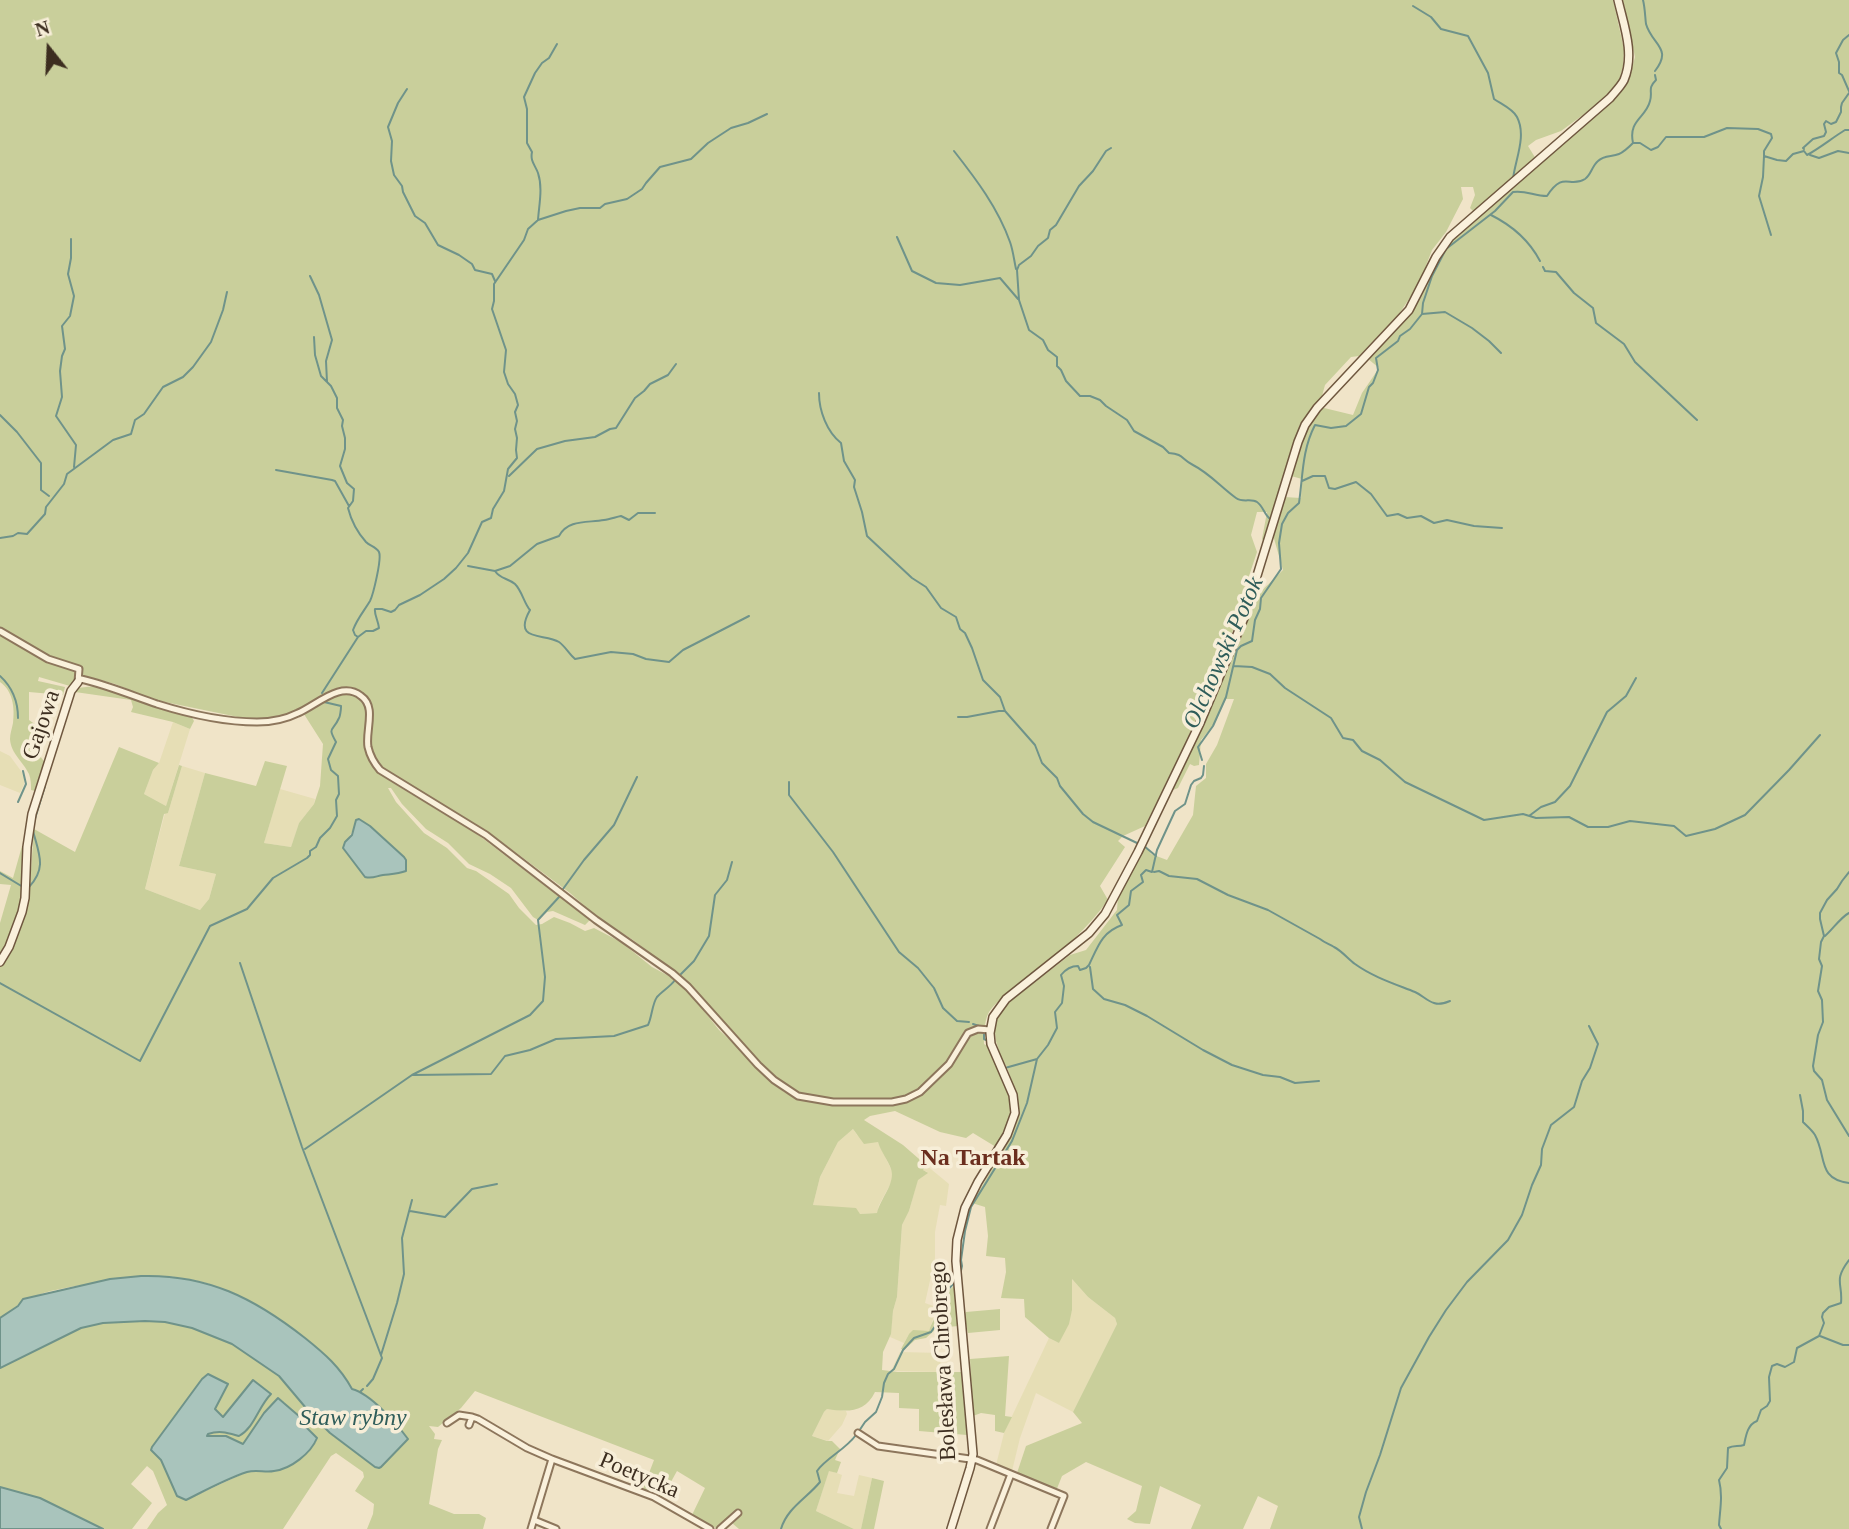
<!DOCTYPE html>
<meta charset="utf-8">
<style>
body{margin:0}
#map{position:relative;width:1849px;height:1529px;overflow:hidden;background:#f0e4c8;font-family:"Times New Roman",serif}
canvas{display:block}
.north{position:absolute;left:14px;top:14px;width:70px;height:70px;-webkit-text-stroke:5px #f7eed8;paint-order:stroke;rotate:342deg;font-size:19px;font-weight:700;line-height:28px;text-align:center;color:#3d2e20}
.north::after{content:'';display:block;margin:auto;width:24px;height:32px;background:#3d2e20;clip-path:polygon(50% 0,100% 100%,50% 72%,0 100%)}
</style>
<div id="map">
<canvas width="1849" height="1529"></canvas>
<div class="north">N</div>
</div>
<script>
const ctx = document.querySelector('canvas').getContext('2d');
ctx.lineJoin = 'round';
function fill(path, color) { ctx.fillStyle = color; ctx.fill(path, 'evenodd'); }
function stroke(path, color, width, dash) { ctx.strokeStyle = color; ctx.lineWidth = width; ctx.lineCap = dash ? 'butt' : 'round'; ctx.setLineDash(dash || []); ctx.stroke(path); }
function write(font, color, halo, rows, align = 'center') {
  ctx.font = font + ' "Times New Roman",serif'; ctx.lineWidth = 7; ctx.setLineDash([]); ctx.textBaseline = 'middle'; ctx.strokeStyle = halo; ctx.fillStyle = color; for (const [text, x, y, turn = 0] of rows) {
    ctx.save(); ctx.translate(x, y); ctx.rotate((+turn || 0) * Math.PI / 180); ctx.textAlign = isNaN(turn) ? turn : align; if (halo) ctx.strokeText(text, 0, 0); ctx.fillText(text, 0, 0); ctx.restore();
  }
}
const farmland = new Path2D(`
 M173 722 190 729 166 806 144 794 153 770 159 763Z
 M0 751 10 756 21 771 24 777V784L20 793 0 785Z
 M182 766 205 773 179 866 216 874 209 899 200 910 145 889 165 813H168Z
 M280 789 315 799 314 804 299 823 291 847 264 843Z
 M853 1129 857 1135 878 1142 892 1171 893 1179 879 1205 877 1213 860 1214 813 1205 820 1177 838 1142Z
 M926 1165 949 1184 946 1206 940 1205 935 1232V1258L925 1303 939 1308 935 1313 929 1331 909 1334 904 1343 890 1337 893 1311 897 1297 902 1225 909 1211 918 1179 927 1172 922 1170Z
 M1072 1279 1088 1297 1115 1318 1117 1324 1073 1412 1036 1393 1020 1438 1012 1471 996 1465 1004 1433 1049 1338 1059 1343 1072 1310Z
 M900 1352 941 1353 940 1372 891 1371Z
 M827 1409 846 1411 847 1414 842 1425 828 1441 812 1436 824 1412Z
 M829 1470 842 1475 837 1493 854 1496 859 1475 872 1478 861 1529H854L816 1511Z`);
const green = new Path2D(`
 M0 0H1613L1624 49 1623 66 1619 81 1598 104 1561 131 1536 140 1528 146 1536 159 1474 212 1470 208 1475 195 1473 187H1461L1463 199 1446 232 1432 250 1419 284 1399 314 1359 356 1351 357 1325 385 1322 396 1300 424 1265 543 1262 539 1267 512H1257L1251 535 1257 552 1244 591 1241 609 1225 651 1186 742 1145 826 1123 836 1118 841 1125 847 1100 886 1108 900C1088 928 1061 952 1035 973 1022 984 998 998 989 1012 984 1021 984 1034 984 1044L989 1047 1012 1100V1119L996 1147 973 1133 966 1138 940 1132 895 1111 870 1116 864 1120 903 1145 926 1165 923 1170 928 1173 918 1180 909 1211 902 1225 897 1297 893 1311 891 1334 883 1352 882 1370 898 1372H961L967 1435 919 1431V1409L899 1408V1393L875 1392C865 1413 848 1412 827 1409L824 1412 812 1436 827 1441H832L840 1449 835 1460 841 1462 837 1473 829 1471 816 1511 854 1529H739L732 1523 740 1515 736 1510 716 1528 692 1515 705 1488 677 1471 662 1498 643 1489 654 1460 475 1391 461 1408 438 1427 429 1426 435 1434 434 1439 442 1440 438 1449 429 1504 454 1514H479L486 1518 483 1529H367L373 1514 374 1504 355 1491 364 1477 363 1472 336 1453 331 1456 283 1529H147L158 1513 167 1505 153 1471 147 1466 131 1484 152 1503 132 1529H103L40 1498 0 1487V1368L81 1328 103 1323 145 1321 165 1322 192 1328 232 1344 279 1376 311 1414 330 1433 377 1468C392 1460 396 1446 402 1431 388 1417 372 1395 352 1390 338 1364 320 1350 297 1333 228 1279 174 1265 88 1284 70 1287 48 1290 31 1298 20 1303 10 1311 0 1318V967L14 946 29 897 34 829 75 852 119 747 159 763 153 770 144 794 166 806 179 765 182 766 168 813 164 814 145 889 200 910 209 899 216 874 179 866 205 773 256 786 265 761 287 766 264 843 291 847 299 823 314 804 320 786 323 744 302 711 261 719 243 718 155 700 115 684 89 677H76L70 686 39 677 38 681 65 687 63 695 29 692V720L36 725 34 748 46 764 39 792 31 790C31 785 31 779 29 774 23 761 11 754 10 739 10 734 12 728 13 723 15 708 13 691 0 682ZM390 772 487 831 570 893 597 917 633 940 684 979 717 1020 765 1072 798 1098 784 1092 760 1072 747 1056 719 1030 682 983 652 967 621 942 594 928 585 931 570 923 554 917 542 924 536 925 519 908 509 894 476 871 467 868 447 848 424 833 396 802 388 788H391L402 804 426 829 448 843 469 864 490 874 511 888 533 917 538 920 547 912 553 911 585 925 590 920 477 834 390 781ZM355 824 382 836 406 860V871C376 882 366 865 343 848 346 839 353 834 355 824ZM853 1129 864 1144 878 1142C881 1152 888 1160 891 1169 896 1183 880 1199 877 1213L860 1214 856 1208 813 1205 820 1177 838 1142ZM202 1379 215 1409 223 1417 266 1398 251 1422 234 1434C225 1430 217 1431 208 1434L207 1436H226L243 1444 264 1413 284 1402 312 1432 316 1442 296 1462 271 1472 264 1470 249 1471 186 1500 177 1496 161 1460 152 1451V1447Z
 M1623 0H1849V1529H1270L1278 1506 1258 1496 1243 1529H1191L1201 1505 1160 1486 1150 1524 1135 1523 1127 1519 1136 1511 1142 1486 1086 1462 1062 1476 1056 1491 1017 1473 1026 1446 1082 1423 1073 1412 1117 1324 1115 1318 1088 1297 1072 1279V1310L1069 1324 1059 1343 1049 1338 1025 1317 1024 1299 1001 1298 1006 1272 1005 1258 986 1256 988 1236 985 1207 972 1203 1011 1137 1019 1115 1017 1097 1007 1067 1002 1060 996 1041 994 1024 1001 1010 1013 999 1070 955 1086 950 1117 910 1118 896 1145 844 1151 854 1167 860 1193 815 1196 786 1206 778V764L1217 745 1234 699H1226L1215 723 1201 740 1199 765 1194 766 1190 764 1178 788 1173 790 1252 600 1283 570 1273 535 1284 497 1301 498 1302 479 1291 476C1298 450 1305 428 1320 407L1353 415 1362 393 1379 368 1367 358 1419 299 1435 261 1451 240 1620 93 1630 76 1635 57Z
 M96 686 190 714 194 721 190 729 173 722 131 712 133 707 131 700 75 692 77 688Z
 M22 846H26L21 901 14 928 0 959V923L11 885 0 884V871L13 878Z
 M956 1284 958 1326 937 1328 926 1338 915 1340 904 1350 901 1349 909 1334 913 1330 929 1331C932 1321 941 1307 941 1298Z
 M1000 1309V1330L968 1333 964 1317 966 1312Z
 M1009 1356 1005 1416 1012 1417 1004 1433 995 1431V1415L981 1413 973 1416 970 1359Z
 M872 1478 884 1481 874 1529H861Z`);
const water = new Path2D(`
 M359 819 370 826 404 857 406 860V871C398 874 391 874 383 875 376 876 373 879 365 877L343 848 345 842 352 835 356 820Z
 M141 1276C207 1274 254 1298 305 1338 325 1354 340 1367 352 1389 371 1394 396 1423 408 1439L381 1467 379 1468 375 1467 330 1433 311 1414 279 1376 232 1344 192 1328 165 1322 145 1321 103 1323 81 1328 0 1368V1318L18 1306 23 1299 110 1279Z
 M208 1374 228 1384 215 1409 223 1417 253 1380 271 1394C258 1407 255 1427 239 1436 228 1433 220 1430 208 1434L207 1436H226L243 1444 264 1413 278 1398 300 1417 302 1423 317 1438C311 1453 291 1469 274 1471 265 1473 257 1469 247 1472 226 1479 206 1490 186 1500L177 1496 161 1460 151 1450 152 1447 202 1379Z
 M0 1487 40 1498 103 1529H0Z`);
const stream = new Path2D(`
 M1643 0C1645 8 1645 16 1646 24 1652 45 1673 48 1655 71
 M1413 6 1431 17 1441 29 1468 36 1488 73 1494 99C1501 104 1513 109 1517 117 1527 136 1515 160 1513 179
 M1849 35 1843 40 1836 53 1839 62V73L1842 75 1849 91
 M407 89 398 103 388 127 392 141 391 161 394 175 402 186 403 192 415 216 425 223 438 245 459 255 472 264 475 270 492 274 495 281
 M1633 143C1628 120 1646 118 1650 101 1653 91 1647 89 1656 80L1655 75
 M1111 148 1106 151 1093 171 1079 186 1056 225 1050 230 1048 238 1038 246 1031 256 1019 265 1017 270 1019 300 1029 330 1043 340 1048 350 1057 357V366L1061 370 1066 381 1080 396H1090L1100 400 1106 406 1127 420 1134 431 1163 447 1169 453C1184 454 1181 459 1193 465 1209 473 1221 487 1236 498 1243 503 1251 498 1257 502 1263 506 1264 514 1270 519
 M1804 149 1803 148 1813 139 1824 136 1826 132 1824 124 1826 121 1831 124 1836 122 1841 112V107L1842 103 1849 93
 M954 151C976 179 998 208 1010 242 1013 250 1014 260 1016 269
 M1810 155 1819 158 1838 151 1849 153
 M1764 156 1763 177 1759 196 1771 235
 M1491 215C1511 225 1529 240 1540 261
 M538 220C539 205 543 188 538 173 535 165 530 161 532 152L527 143V109L524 97 535 73 542 63 549 58 557 44
 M897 237 912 271 936 283 960 285 1000 278 1018 299
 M71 239V258L68 274 74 296 70 316 62 326 65 349 62 356 60 371 62 397 56 416 76 445 74 467
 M1543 267 1545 271 1556 272 1574 293 1593 308 1596 323 1624 344 1635 362 1697 420
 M310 276 319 295 332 340 326 361 327 382
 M1422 314 1445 312 1472 328 1489 341 1501 353
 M314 337 315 355 321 376 331 386 337 398V408L343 420 342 426 345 438V449L340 466 347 483 354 489 353 501 348 508C351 520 358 533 366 542 370 546 376 547 379 552 382 559 373 595 370 601 364 611 357 619 353 630L355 635 358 637
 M819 393C819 411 827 432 841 443L844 461 855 480 854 487 862 512 867 536 912 578 926 587 941 608 956 617 960 629 965 633 972 648 983 680 1000 697 1005 711 1035 745 1042 763 1057 778 1060 786 1083 814 1093 822 1137 843
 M0 415 17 432 41 463V490L49 496
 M276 470 332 480 335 481 349 506
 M509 476 537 449 565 441 595 437 610 429 616 428 635 398 644 391 650 384 668 375 676 364
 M1302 481 1313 476H1325L1329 488 1335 489 1356 482 1371 494 1387 516 1398 514 1407 518 1421 516 1434 523 1447 520 1474 526 1502 528
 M0 538 13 536 18 533 27 534 45 514 46 507 64 484 67 474 113 440 131 434 135 420 144 414 163 387 183 377 193 367 211 342 223 310 227 292
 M468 566 495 571C500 579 508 578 515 584 522 591 524 603 530 610 512 642 544 633 559 642 565 646 569 654 575 659L611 652 633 654 646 659 669 662 683 650 749 616
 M495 571 510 566 537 544 559 536C568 519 588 523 604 520 610 519 616 517 621 516L629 520 638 513H655
 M1234 666 1252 667 1270 674 1285 688 1331 718 1343 738 1353 740 1362 751 1380 760 1405 782 1484 820 1523 814 1536 818 1569 817 1588 827H1608L1630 821 1674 826 1686 836 1715 829 1745 815 1789 770 1820 735
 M0 676C12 687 18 701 18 718
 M322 693 358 637 366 631H373L379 628C378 620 374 614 375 609H382L391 612 395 610 399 605 420 595 444 579 456 568 468 553 482 522 491 518 493 509 504 491 508 469 517 458 516 450 517 438 515 429 517 421 515 412 518 405 515 394 508 384 504 372 506 350 492 309 494 301V284L524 240 528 229 538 220 566 211 580 208H600L605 204 627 199 642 189 646 183 660 167 691 159 708 143 731 128 748 123 767 114
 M958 717H967L999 711H1005
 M1202 760 1198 747 1213 726 1226 697 1237 650 1241 646 1252 641 1255 620 1260 609 1261 598 1281 569 1279 543 1282 524 1288 513 1299 503C1303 475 1302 450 1315 425L1331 428 1346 426 1361 414 1369 387 1373 383 1378 370 1376 358 1398 341 1400 336 1410 329 1422 314 1423 303 1432 276 1446 249 1495 211 1513 192C1526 190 1534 196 1547 196 1564 170 1569 189 1585 179 1591 175 1592 166 1598 161 1604 155 1612 157 1619 154 1624 152 1629 147 1633 143H1640L1651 150 1658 147 1666 137H1704L1727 128 1758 129 1771 134 1772 138 1764 151V156L1777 160 1786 161 1793 154 1804 151 1807 155C1820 148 1832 138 1845 130H1849
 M789 782V795L833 852 899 952 918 968 934 988 943 1008 957 1021 969 1022
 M18 802 26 784 23 771
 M1529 816 1541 807 1555 802 1570 786 1607 712 1626 696 1636 678
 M34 822 45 786
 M1144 846 1156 856
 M1154 872 1159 871 1169 876 1197 879 1228 895 1268 910 1320 939C1325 943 1329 944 1334 947 1342 951 1348 959 1355 964 1373 977 1395 984 1415 992 1422 995 1427 1001 1434 1003 1440 1005 1445 1003 1450 1001
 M1849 872 1842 881 1837 889 1827 900 1820 913V919L1824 936 1821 942 1819 959 1822 966 1818 991 1822 1000 1823 1022 1818 1035 1813 1066 1814 1071 1822 1080 1827 1100 1849 1136
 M0 873 23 887
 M29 887C47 868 39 854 33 831
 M563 889 584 860 614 825 637 777
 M1825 936C1833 929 1841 917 1849 913
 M240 963 302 1147 382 1358 373 1379 367 1386
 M1090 967 1093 989 1104 999 1125 1005 1147 1016 1203 1050 1232 1065 1263 1075 1280 1077 1295 1083 1319 1081
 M681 974 694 961 709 936 715 895 727 880 732 862
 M0 983 140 1061 210 926 247 909 273 878 307 858 310 855V851L316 847 320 838 330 828 337 816 336 800 339 794 338 776 331 770 328 759 336 742C327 726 333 732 339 718 340 717 341 709 341 707V706L324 702
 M973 1024 982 1027
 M984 1033V1039L986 1040
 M994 1043 1005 1068 1037 1059
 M413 1075 491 1074 505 1056 530 1050 556 1039 614 1036 648 1025C652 1017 652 1004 657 997 662 991 670 987 675 980
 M1800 1095 1803 1111V1122C1807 1126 1812 1130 1815 1135 1827 1157 1817 1179 1849 1183
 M305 1149 412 1075 530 1015 543 1001 545 977 538 920 559 897
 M410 1211 445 1217 472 1189 497 1184
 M960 1275 962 1266 961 1260 965 1231 971 1207 1012 1141 1027 1103 1037 1059 1048 1045 1057 1028 1055 1012 1062 1003 1064 986 1061 975C1065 970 1071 966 1078 966L1080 970 1086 968 1089 965C1098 946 1102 932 1122 925L1117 915 1129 905 1131 891 1143 882 1141 875 1146 870 1152 872 1157 850 1175 811 1185 804 1191 785 1194 781 1201 778 1203 775 1204 766
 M1820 1336 1843 1345H1849
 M381 1355 397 1303 404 1274 402 1238 412 1200
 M360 1392 363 1389
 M859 1431 865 1422 876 1412 882 1397 884 1383 888 1374 894 1369 903 1350 914 1338 931 1332 936 1325 941 1310 943 1295 955 1282
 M781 1529C787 1508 807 1498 820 1482L817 1471C826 1458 845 1450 856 1435
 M1362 1529 1359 1517 1366 1492 1380 1455 1401 1388 1429 1337 1446 1310 1467 1282 1508 1240 1522 1215 1532 1185 1541 1165 1542 1149 1551 1125 1574 1107 1582 1081 1590 1068 1598 1044 1589 1026
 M1721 1529 1719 1525C1720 1509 1723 1496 1719 1480L1727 1468 1728 1448C1734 1445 1738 1447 1744 1445 1746 1436 1747 1425 1757 1421L1761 1410 1767 1406 1770 1401 1769 1377 1772 1366 1777 1364 1785 1367 1794 1362 1797 1348 1819 1336 1824 1323 1822 1317 1823 1313 1829 1307 1841 1303C1843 1283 1833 1281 1849 1260`);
const street = new Path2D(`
 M0 631 48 659 79 669 78 682 81 679C107 685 131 695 157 704 189 714 223 722 257 722 270 722 286 719 298 713 317 705 341 680 361 696 377 707 365 731 368 747 370 756 374 763 380 770L486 835 596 920 672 973 688 987 758 1065 774 1080 798 1096 833 1102H892L906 1099 920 1092 949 1064 968 1033 978 1029 990 1030
 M447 1423 459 1415 472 1417
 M469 1425 472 1417 478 1419 527 1448 552 1459 531 1529
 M858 1433 878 1446 977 1460 1064 1496 1051 1529
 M552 1459 654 1497 710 1529
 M534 1520 556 1529
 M720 1529 738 1513
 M990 1529 1011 1474`);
const secondary = new Path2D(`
 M0 962 9 947 22 912 25 898 27 847 32 814 71 691 78 682
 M951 1529 970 1468 973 1454 956 1261 957 1240 965 1208 978 1182 1007 1135 1015 1113 1013 1095 991 1044 990 1033 993 1017 1006 999 1089 933 1105 914 1138 852 1200 723 1244 618 1298 442 1305 425 1317 408 1409 310 1436 257 1450 237 1610 98C1615 92 1621 86 1624 80 1635 54 1624 26 1618 0`);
const streetNames = [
 ["Gajowa",42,725,-71],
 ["Bolesława Chrobrego",944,1361,-93],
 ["Poetycka",639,1476,23]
];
const waterNames = [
 ["Olchowski Potok",1224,653,-66],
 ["Staw rybny",353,1419]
];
const neighbourhoodNames = [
 ["Na Tartak",973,1159]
];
fill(farmland, '#e6deb5');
fill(green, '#c9cf9b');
fill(water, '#a9c4bc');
stroke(water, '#6f938a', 2);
stroke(stream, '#6f938a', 2);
stroke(street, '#8d765c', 9);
stroke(secondary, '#6f573f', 10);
stroke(street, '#faf1dc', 5);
stroke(secondary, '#faf1dc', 7);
write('23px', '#3d2e20', '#f7eed8', streetNames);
write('italic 24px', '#2f5d5a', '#f7eed8', waterNames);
write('bold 24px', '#6b2e1e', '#f7eed8', neighbourhoodNames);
</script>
